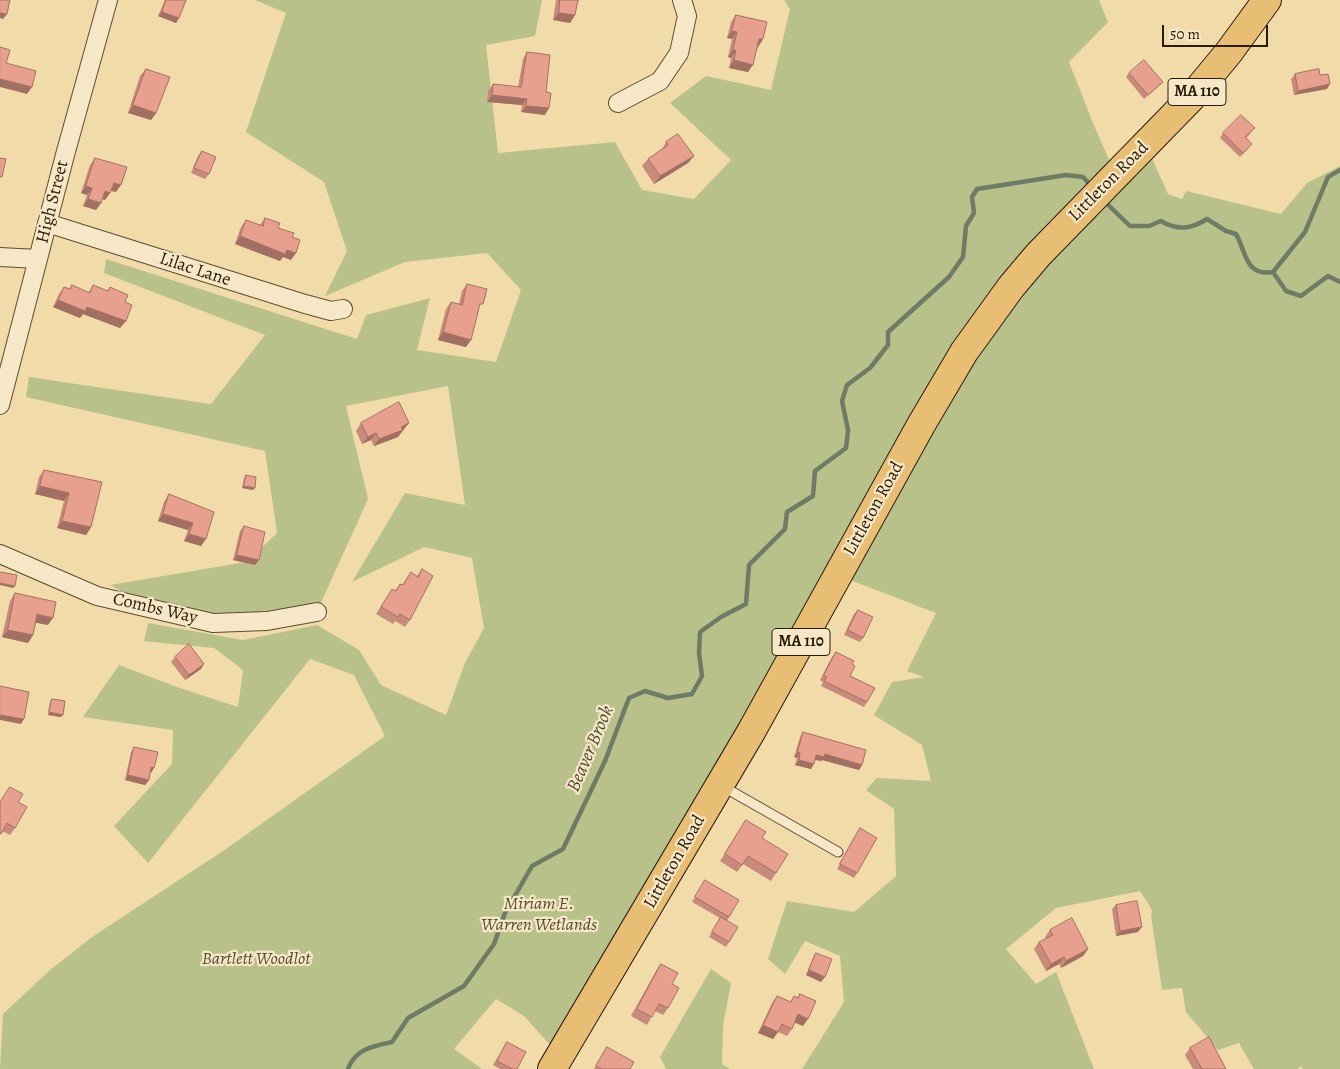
<!DOCTYPE html>
<style>
body{margin:0}
#map{position:relative;width:1340px;height:1069px;overflow:hidden;background:#f1dca9;font-family:Alegreya,serif}
canvas{display:block}
.scale{position:absolute;left:1162px;top:25px;width:106px;height:22px;box-sizing:border-box;border:2px solid #291b0a;border-top:0;padding-left:6px;font-size:15px;line-height:18px;white-space:nowrap;color:#291b0a;-webkit-text-stroke:4px #f6e8c7;paint-order:stroke}
</style>
<div id="map">
<canvas width="1340" height="1069"></canvas>
<div class="scale">50 m</div>
</div>
<script>
const ctx = document.querySelector('canvas').getContext('2d');
ctx.lineJoin = 'round';
function fill(path, color) { ctx.fillStyle = color; ctx.fill(path, 'evenodd'); }
function stroke(path, color, width, dash) { ctx.strokeStyle = color; ctx.lineWidth = width; ctx.lineCap = dash ? 'butt' : 'round'; ctx.setLineDash(dash || []); ctx.stroke(path); }
function write(font, color, halo, rows, align = 'center') {
  ctx.font = font + ' Alegreya,serif'; ctx.lineWidth = 4.5; ctx.setLineDash([]); ctx.textBaseline = 'middle'; ctx.strokeStyle = halo; ctx.fillStyle = color; for (const [text, x, y, turn = 0] of rows) {
    ctx.save(); ctx.translate(x, y); ctx.rotate((+turn || 0) * Math.PI / 180); ctx.textAlign = isNaN(turn) ? turn : align; if (halo) ctx.strokeText(text, 0, 0); ctx.fillText(text, 0, 0); ctx.restore();
  }
}
const green = new Path2D(`
 M255 0H542L535 36 486 45 498 153 615 142 642 190 694 199 731 160 670 103 706 76 771 90 790 9 784 0H1099L1108 22 1069 62 1095 128 1116 175 1038 255 551 1046 524 1016 496 999 454 1049 482 1069H0L3 1014 50 970 92 937 226 849 385 736 354 675 310 659 148 863 114 826 172 764 173 730 83 717 119 665 177 687 238 707 243 670 214 648 144 641 148 623 243 640 317 625 359 650 381 685 446 715 465 663 484 628 472 558 424 547 352 582 405 493 465 505 448 386 346 406 368 499 319 607 267 621 148 606 110 585 246 562 277 533 265 451 26 397 29 377 211 404 265 335 104 273 106 259 357 339 366 315 430 298 417 350 496 362 521 290 487 253 405 262 325 296 347 251 324 182 246 132 286 13Z
 M1151 156 1168 194 1182 199 1186 191 1281 214 1307 183 1340 166V1069H1303L1301 1066 1298 1069H1254L1239 1043 1218 1050 1186 1012 1182 988 1162 990 1151 915 1152 910 1140 891 1056 908 1006 949 1036 984 1056 972 1094 1069H802L844 1002 840 956 805 941 785 974 768 959 787 901 854 912 896 876 894 809 866 790 877 778 931 781 922 745 874 715 892 682 924 677 907 671 936 613 850 580 975 360 1045 266Z
 M711 969 731 983 723 1026 722 1064 730 1069H666L660 1057Z`);
const stream = new Path2D(`
 M1103 200 1130 226H1149L1161 221C1178 231 1191 229 1207 219L1226 231 1236 234C1246 251 1245 277 1273 272L1305 232 1328 177 1340 170
 M1273 272 1286 291 1301 296 1328 276 1340 282
 M348 1069C355 1049 373 1046 392 1042L408 1018 464 986 494 944 505 913 532 866 563 849 605 761 629 698 645 691 668 698 692 694 702 676 699 653 700 632 721 617 746 604 749 565 785 529 787 512 813 496 815 471 846 448 848 430 842 401 847 385 870 368 888 345V332L949 277 963 257 966 226 974 213 972 197 977 189 1066 175 1083 177 1091 186`);
const service = new Path2D(`
 M722 786 838 852`);
const minor = new Path2D(`
 M618 103 660 81 679 53 687 16 682 0
 M47 223 305 304 331 311 343 309
 M0 257 38 259
 M0 405 65 155 108 0
 M0 554 97 596 213 623 267 621 317 612`);
const primary = new Path2D(`
 M552 1069 751 732 921 425 964 352 1011 287 1038 255 1191 98 1229 52 1267 0`);
const wall = new Path2D(`
 M165 0H186L176 23 158 16Z
 M556 0H579V1H577L575 15 570 23 553 20Z
 M736 15 763 39 758 47 748 72 729 68 731 58 728 57 732 39 727 38 731 22Z
 M527 52 546 92 545 115 521 112 522 105 487 102 488 91 493 84 518 87 523 59Z
 M146 69 156 113 151 120 128 113 140 76Z
 M1129 73 1163 82 1159 86 1144 99 1126 77Z
 M1295 74 1320 75 1327 89 1294 95 1291 79Z
 M1223 133H1251L1246 138 1252 144 1248 149 1240 157 1220 138Z
 M666 142 694 156 688 163 654 184 642 166 648 159 662 149Z
 M202 151 209 174 205 179 191 173 198 156Z
 M95 158 116 192 111 191 105 200 102 199 101 203 96 210 83 206 87 195 81 193 90 165Z
 M265 218 292 237 291 260 283 257 280 261 235 244 241 227 246 220 260 225Z
 M467 284 479 310 466 347 438 340 446 309 451 302 459 304 462 291Z
 M72 285 88 293 93 285 107 291 110 287 125 302 126 321 120 328 83 314 80 318 53 307 59 294 64 287 69 289Z
 M361 423 404 430 402 431 398 437 374 446 371 440 362 444 356 431Z
 M44 470 102 482 91 527 86 535 57 528 64 501 35 494 39 477Z
 M246 475 253 490 242 488 244 478Z
 M169 494 214 512 201 546 184 541 188 530 158 521 164 502Z
 M244 526 259 560 255 565 233 560 240 531Z
 M422 569 410 620 405 627 395 621 393 624 376 614 392 589 395 591 400 584 402 585 411 572 417 576Z
 M15 593 48 625 36 622 33 635 28 643 2 637 10 601Z
 M858 610 863 638 860 642 844 635 854 614Z
 M836 652 852 664 850 676 867 702 864 707 821 686 823 682 820 680 832 657Z
 M175 657 201 669 185 680 171 662Z
 M52 699 61 717 48 715 50 702Z
 M803 732 862 765 859 770 822 760 821 761 815 760 811 769 795 765 797 758 794 757 800 737Z
 M134 747 151 773 150 772 149 780 145 785 125 780 131 752Z
 M0 802H18L15 828 10 835 2 831 0 835Z
 M746 820 762 838 776 873 771 881 743 864 737 872 720 861Z
 M860 828 857 873 854 878 837 869Z
 M705 880 729 917 727 921 729 942 726 947 709 937 720 918 692 902Z
 M1116 905 1138 932 1116 936 1112 909Z
 M1050 930 1088 949 1083 956 1061 968 1059 964 1046 971 1034 949 1039 942 1046 939 1045 937Z
 M816 953 821 982 806 975 813 958Z
 M661 964 672 984 668 1008 663 1015 655 1011 647 1025 631 1016 656 971Z
 M800 994 803 1026 795 1022 792 1029 787 1036 778 1032 773 1039 758 1033 772 1003 777 996 790 1002 794 996 798 997Z
 M507 1042 517 1069H500L493 1065Z
 M607 1047 630 1069H594Z
 M1190 1048 1226 1069H1193L1185 1055Z`);
const shadedWall = new Path2D(`
 M162 12 179 18 176 23 158 16Z
 M0 13 7 14 3 19 0 18Z
 M559 13 575 15 570 23 553 20Z
 M732 31 737 32 732 39 727 38Z
 M759 39H763L758 47Z
 M733 50H736L731 58 728 57Z
 M734 60 753 65 748 72 729 68Z
 M0 79 32 87 27 94 0 87Z
 M1330 84 1327 89 1294 95 1298 91Z
 M492 95 527 99 522 105 487 102Z
 M133 105 156 113 151 120 128 113Z
 M526 106 549 108 545 115 521 112Z
 M694 156 688 163 654 184 660 176Z
 M114 183 121 185 116 192 109 190Z
 M86 186 92 188 87 195 81 193Z
 M105 191 110 193 105 200 100 198Z
 M88 199 101 203 96 210 83 206Z
 M240 236 287 250 296 253 291 260 283 257 280 261 235 244Z
 M58 300 87 307 126 321 120 328 83 314 80 318 53 307Z
 M443 332 471 340 466 347 438 340Z
 M409 423 398 437 374 446 379 439Z
 M376 433 371 440 362 444 368 437Z
 M40 486 69 493 64 501 35 494Z
 M244 486 255 488 253 490 242 488Z
 M163 514 193 523 188 530 158 521Z
 M62 521 91 527 86 535 57 528Z
 M189 534 206 539 201 546 184 541Z
 M237 555 259 560 255 565 233 560Z
 M0 583 15 586 13 588 0 585Z
 M37 614 53 618 48 625 32 622Z
 M8 630 33 635 28 643 2 637Z
 M204 664 201 669 185 680 189 675Z
 M49 712 63 715 61 717 48 715Z
 M0 715 24 719 21 724 0 720Z
 M798 752 800 753 797 758 794 757Z
 M825 754 862 765 859 770 822 760 821 761 813 759 816 755Z
 M799 760 814 764 811 769 795 765Z
 M151 767 154 768 151 773 148 772Z
 M128 775 149 780 145 785 125 780Z
 M1142 927 1138 932 1116 936 1120 931Z
 M1088 949 1083 956 1061 968 1066 961Z
 M1064 957 1059 964 1046 971 1051 964Z
 M809 970 825 977 821 982 806 975Z
 M798 1014 808 1019 803 1026 793 1022Z
 M763 1025 778 1032 773 1039 758 1033Z`);
const building = new Path2D(`
 M0 0H10L7 14 0 13Z
 M166 0H186L179 18 162 12Z
 M560 0H578L575 15 559 13Z
 M736 15 767 22 763 39H759L753 65 734 60 736 50H733L737 32 732 31Z
 M0 47 10 50 6 63 36 71 32 87 0 79Z
 M527 52 550 55 546 92 551 93 549 108 526 106 527 99 492 95 493 84 521 87Z
 M1144 60 1163 82 1148 95 1129 73Z
 M146 69 170 77 156 113 133 105Z
 M1319 69 1320 75 1328 74 1330 84 1298 91 1295 74Z
 M1241 115 1255 128 1245 137 1252 144 1243 153 1223 133Z
 M678 134 694 156 660 176 648 159 668 145 666 142Z
 M202 151 216 157 209 174 194 168Z
 M0 158 6 159 2 177H0Z
 M95 158 127 167 121 185 114 183 110 193 105 191 101 203 88 199 92 188 86 186Z
 M265 218 280 223 278 228 294 233 292 237 300 240 296 253 287 250 285 254 240 236 246 220 263 226Z
 M467 284 487 289 483 304H480L471 340 443 332 451 302 462 305Z
 M72 285 90 293 93 285 108 291 110 287 128 295 125 302 132 305 126 321 87 307 85 311 58 300 64 287 70 289Z
 M399 402 409 423 401 427 403 430 379 439 376 433 368 437 361 423Z
 M44 470 102 482 91 527 62 521 69 493 40 486Z
 M246 475 256 477 255 488 244 486Z
 M169 494 214 512 206 539 189 534 193 523 163 514Z
 M244 526 265 532 259 560 237 555Z
 M422 569 433 576 410 620 400 614 398 617 381 607 392 589 396 591 400 584 403 585 411 572 418 577Z
 M0 572 17 575 15 586 0 583Z
 M15 593 56 602 53 618 37 614 33 635 8 630Z
 M858 610 873 617 863 638 848 630Z
 M189 644 204 664 189 675 175 657Z
 M836 652 854 661 852 664 855 666 850 676 875 688 867 702 824 681 827 677 824 675Z
 M0 686 29 692 24 719 0 715Z
 M52 699 65 701 63 715 49 712Z
 M803 732 866 750 862 765 825 754 824 757 816 755 814 764 799 760 800 753 798 752Z
 M134 747 158 752 154 768 151 767 149 780 128 775Z
 M10 787 23 794 18 802 27 807 15 828 7 823 1 834 0 833V802Z
 M746 820 766 832 762 838 788 854 776 873 748 856 742 865 725 854Z
 M860 828 877 838 857 873 840 864Z
 M705 880 739 900 729 917 695 897Z
 M1137 901 1142 927 1120 931 1116 905Z
 M721 917 738 927 729 942 712 932Z
 M1072 918 1088 949 1066 961 1064 957 1051 964 1039 942 1053 935 1050 930Z
 M816 953 832 959 825 977 809 970Z
 M661 964 678 973 672 984 679 988 668 1008 659 1004 652 1017 637 1009Z
 M800 994 816 1001 808 1019 798 1014 792 1029 782 1024 778 1032 763 1025 777 996 791 1002 794 996 798 998Z
 M1209 1037 1226 1069H1202L1190 1048Z
 M507 1042 526 1052 517 1069H512L497 1061Z
 M607 1047 634 1062 630 1069H602L596 1066Z`);
const shields = [
 [1197,92,58],
 [801,642,58]
];
const shieldNames = [
 ["MA 110",1197,92],
 ["MA 110",801,642]
];
const streetNames = [
 ["Littleton Road",1109,182,-45],
 ["High Street",53,202,-76],
 ["Lilac Lane",195,270,18],
 ["Littleton Road",874,509,-61],
 ["Combs Way",155,609,13],
 ["Littleton Road",675,862,-60]
];
const parkNames = [
 ["Miriam E.",539,905],
 ["Warren Wetlands",539,926],
 ["Bartlett Woodlot",256,960]
];
const waterNames = [
 ["Beaver Brook",591,749,-67]
];
fill(green, '#b8c18a');
stroke(stream, '#6e7c66', 4.5);
stroke(service, '#5b4b32', 11);
stroke(minor, '#5b4b32', 20);
stroke(primary, '#291b0a', 30);
stroke(service, '#f6e8c7', 9);
stroke(minor, '#f6e8c7', 18);
stroke(primary, '#e8be74', 28);
fill(wall, '#c88a7a');
fill(shadedWall, '#a27063');
fill(building, '#e8a08e');
stroke(building, '#a27063', 1);
for (const [x, y, w] of shields) { const box = new Path2D(); box.roundRect(x - w / 2, y - 13.5, w, 27, 4); ctx.fillStyle = '#f6e8c7'; ctx.fill(box); stroke(box, '#291b0a', 1); }
write('bold 16px', '#291b0a', null, shieldNames);
write('18px', '#291b0a', '#f6e8c7', streetNames);
write('italic 18px', '#544d30', '#f6e8c7', parkNames);
write('italic 19px', '#4c4b38', '#f6e8c7', waterNames);
</script>
